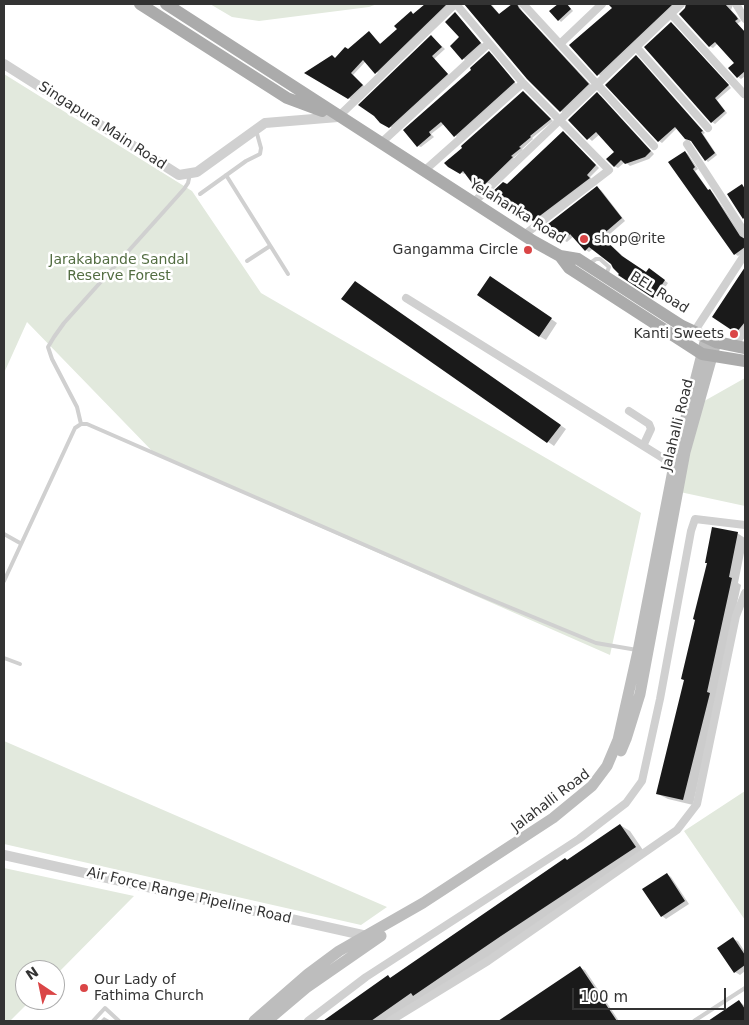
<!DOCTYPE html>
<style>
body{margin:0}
#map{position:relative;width:749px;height:1025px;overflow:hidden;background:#fff;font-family:"DejaVu Sans",sans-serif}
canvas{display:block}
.frame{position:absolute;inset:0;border:5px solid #333;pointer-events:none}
.north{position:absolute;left:15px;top:960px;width:50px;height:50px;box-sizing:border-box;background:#fff;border:1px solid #adadad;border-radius:50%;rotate:326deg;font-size:14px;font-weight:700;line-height:20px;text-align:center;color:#333}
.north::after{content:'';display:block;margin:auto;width:18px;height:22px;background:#da4546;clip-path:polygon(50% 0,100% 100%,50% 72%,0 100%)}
.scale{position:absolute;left:572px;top:988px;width:154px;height:22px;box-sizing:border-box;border:2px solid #333;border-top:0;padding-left:6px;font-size:15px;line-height:18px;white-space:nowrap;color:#333;-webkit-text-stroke:4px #fff;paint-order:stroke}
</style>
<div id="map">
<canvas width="749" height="1025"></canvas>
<div class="frame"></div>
<div class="north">N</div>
<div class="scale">100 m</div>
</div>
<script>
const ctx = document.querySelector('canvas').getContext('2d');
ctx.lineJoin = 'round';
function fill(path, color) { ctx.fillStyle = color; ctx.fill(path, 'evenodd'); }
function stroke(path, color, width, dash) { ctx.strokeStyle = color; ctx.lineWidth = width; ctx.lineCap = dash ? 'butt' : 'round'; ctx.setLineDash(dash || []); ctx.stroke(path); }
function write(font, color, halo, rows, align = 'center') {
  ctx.font = font + ' "DejaVu Sans",sans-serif'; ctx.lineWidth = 5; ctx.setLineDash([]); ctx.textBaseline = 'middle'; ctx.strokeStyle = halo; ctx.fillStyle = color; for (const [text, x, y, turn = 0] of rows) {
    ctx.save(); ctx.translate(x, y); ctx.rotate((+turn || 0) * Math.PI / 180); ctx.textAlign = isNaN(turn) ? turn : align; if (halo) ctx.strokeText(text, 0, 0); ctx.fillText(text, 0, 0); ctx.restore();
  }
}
const green = new Path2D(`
 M210 4H377L369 7 259 21 232 17Z
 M4 74 192 191 261 293 641 513 610 655 156 455 27 322 4 373Z
 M745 378V506L680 492 699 404Z
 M4 741 387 907 361 925 4 844Z
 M745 791V920L684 831Z
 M4 868 134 896 55 976V970H25V1000H31L10 1021H4Z`);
const shadow = new Path2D(`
 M435 4H452L379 74 366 61 353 75 365 87 352 100 307 73 336 59 369 33 381 44 398 29 411 13 414 14Z
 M464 4H491L500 15 514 4H518L522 11 592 86 564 113 561 111 528 78Z
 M560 4H567L573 11 561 22 551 11Z
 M617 4H625L632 12 642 4H679L601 77 571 45 614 8 613 7Z
 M687 4H732L733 5 731 10 741 21 737 24 745 32V79L744 77 741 79 738 77 735 63 718 43 713 48 709 46Z
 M455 13 483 45 466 61 451 46 461 38Z
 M674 25 731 88 717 100 727 113 715 124 712 122Z
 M431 36 445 49 434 59 450 76 394 129 381 122Z
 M492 54 517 85 458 138 444 124 431 134 434 137 421 147 418 146Z
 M639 58 705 133 703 134 717 155 708 162 706 160 693 141 677 128 662 143 659 141Z
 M526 94 553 121 532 138 533 139 522 149 523 150 513 158 515 159 485 188 479 181 476 183 473 182 466 173 464 174 449 166Z
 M597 94 601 96 654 154 649 159 630 166 625 162 618 168 614 166 616 152 600 134 592 141 569 120Z
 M567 135 599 168 590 177 592 180 538 222 492 194 508 186Z
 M685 152 688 154 698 169 695 171 709 191 713 193 745 239V251L738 256 735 254 670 163Z
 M597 188 601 190 625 221 604 239 626 259 647 273 653 272 668 283 657 299 620 275 613 263 594 248 589 252 586 250 574 236 567 242 563 240Z
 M744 270 745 329 741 334 714 317Z
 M497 282 557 323 546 340 539 336Z
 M361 286 566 429 554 446 343 299Z
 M737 533 745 538V548L738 583 741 585 693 805 668 799 658 794 685 680 708 563Z
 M620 825 630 831 645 853 424 1001 388 1021H325L388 976 392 979Z
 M667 874 671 877 689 904 666 919 662 916Z
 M733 939 738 941 745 952V971L740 975 735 972Z
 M580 968 585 970 619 1021H501Z
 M739 1001 745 1006V1021H710Z
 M104 1017 111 1021H112H100Z`);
const building = new Path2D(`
 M425 4H447L375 74 363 60 351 73 363 85 348 99 304 73 332 55 335 58 345 47 348 49 369 31 380 44 397 29 394 26 411 11 413 14Z
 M464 4H490L499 14 512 4H517L519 8 589 84 560 112 527 79Z
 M558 4H567L571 9 558 21 549 11Z
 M608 4H673L597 76 569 45 612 8Z
 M686 4H725L736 16 738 19 735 21 745 32V71L737 78 728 68 734 63 715 42 709 47 679 14 685 8Z
 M455 12 481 43 462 60 450 46 459 37 445 22Z
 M671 22 729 85 715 98 725 111 711 123 644 47Z
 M431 35 442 47 432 56 448 74 389 128 380 123 374 116 358 105Z
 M489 51 515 82 454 137 441 122 429 132 431 135 417 147 403 130 471 70 470 68Z
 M636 55 703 131 701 132 715 153 705 161 691 141 685 139 675 127 658 142 605 85Z
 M523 91 551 119 530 136 531 137 519 147 521 148 511 156 513 157 482 187 476 180 472 183 463 171 460 174 448 167 444 163 462 148 461 146Z
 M597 92 651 151 645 157 625 164 621 160 614 167 606 159 614 152 596 132 587 140 568 120Z
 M563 131 596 165 587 175 590 178 533 221 490 194 503 182 507 184Z
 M685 151 695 167 693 169 708 190 710 189 740 236 745 239V247L734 255 668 162Z
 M742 184 745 189V217L743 219 727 194Z
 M597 186 622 218 601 236 622 256 646 272 649 268 665 280 653 298 618 275 619 274 613 268 611 264 589 247 585 251 570 234 563 241 548 224Z
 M745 267V322L736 333 712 317Z
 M490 276 552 318 539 337 477 295Z
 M355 281 561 425 547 443 341 299Z
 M712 527 738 532 729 577 732 578 707 692 710 693 683 800 656 794 684 680 681 679 695 620 693 619 707 563H705Z
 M620 824 636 847 501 936 413 996 411 993 371 1021H323L388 975 390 978 565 858 567 860Z
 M667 873 685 901 661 917 642 889Z
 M733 937 745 955V965L734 973 717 948Z
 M580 966 617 1021H498Z
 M739 1000 745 1009V1021H708Z`);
const service = new Path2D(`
 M226 175 288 274
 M200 194 246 161 260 154 261 148 256 130
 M247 261 270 246
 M589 264 596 259H600L609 267 606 275
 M81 424 77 407 52 359 48 347 54 337 64 323 184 189 188 183 190 174
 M4 534 20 543
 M4 581 75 428 81 424H87L475 593 596 643 637 650
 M4 658 20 664
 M93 1021 105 1008 119 1021
 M694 1021 745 988`);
const minor = new Path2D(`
 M456 4 489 43
 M523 4 654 146
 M736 4 745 19
 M671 14 744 94
 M561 43 602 4
 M636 47 708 128
 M338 117 455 4
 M381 143 489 43 523 83
 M687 144 745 233
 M424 171 523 83 609 170 524 235
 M473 203 681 4
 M406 298 674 465
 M694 332 745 254
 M734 346 745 330
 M629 411 649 424 651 429 643 446
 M308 1021 366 977 579 839 626 803 642 781 660 699 691 531 695 519 745 525
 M390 1021 488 961 677 830 697 804 736 616 745 593`);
const tertiary = new Path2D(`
 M4 64 179 175 197 172 265 123 338 117
 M4 855 367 936 370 939`);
const secondary = new Path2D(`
 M621 751 626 739 640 694 685 452 716 342
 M254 1021 308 974 339 951 423 903 553 818 592 786 607 766 618 740 638 651 674 465 706 338
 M267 1021 306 988 381 936`);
const primary = new Path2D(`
 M140 4 287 98 322 111
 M166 4 533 241 560 256 569 268 702 354 745 361
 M560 256 578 259 682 326 716 342 745 348`);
const markers = [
 [584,239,5,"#da4546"],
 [528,250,5,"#da4546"],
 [734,334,5,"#da4546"],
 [84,988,5,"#da4546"]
];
const streetNames = [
 ["Singapura Main Road",102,126,33],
 ["Yelahanka Road",517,212,32],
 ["BEL Road",659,293,32],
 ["Jalahalli Road",678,425,-76],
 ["Jalahalli Road",551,801,-37],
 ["Air Force Range Pipeline Road",189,896,13]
];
const poiNames = [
 ["shop@rite",594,239],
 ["Gangamma Circle",518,250,"right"],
 ["Kanti Sweets",724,334,"right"],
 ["Our Lady of",94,980],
 ["Fathima Church",94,996]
];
const parkNames = [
 ["Jarakabande Sandal",119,260],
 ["Reserve Forest",119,276]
];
fill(green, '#e2e9dd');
fill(shadow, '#0003');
fill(building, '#1a1a1a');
stroke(service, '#d0d0d0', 4);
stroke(minor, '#d0d0d0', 8);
stroke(tertiary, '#d0d0d0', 10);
stroke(secondary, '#bdbdbd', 11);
stroke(primary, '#ababab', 12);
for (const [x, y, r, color] of markers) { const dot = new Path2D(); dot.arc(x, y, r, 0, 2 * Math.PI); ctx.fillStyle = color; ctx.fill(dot); stroke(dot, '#fff', 2); }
write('14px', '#333', '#fff', streetNames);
write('14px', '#333', '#fff', poiNames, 'left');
write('14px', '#536d42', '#fff', parkNames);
</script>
